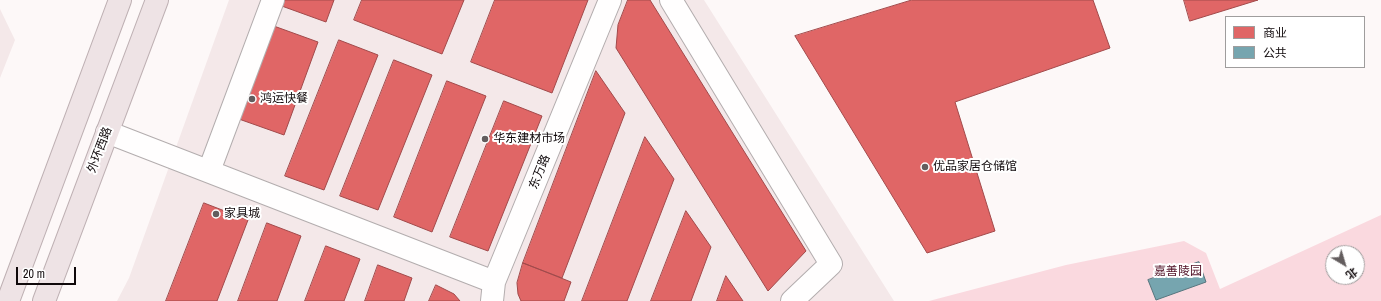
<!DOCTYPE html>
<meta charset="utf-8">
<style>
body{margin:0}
#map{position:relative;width:1381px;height:301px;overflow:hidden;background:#fdf8f8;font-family:"Archivo Narrow","Noto Sans SC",sans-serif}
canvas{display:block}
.legend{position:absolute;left:1225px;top:16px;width:140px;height:52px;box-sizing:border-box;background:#fff;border:1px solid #9f9d9d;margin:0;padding:5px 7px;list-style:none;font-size:12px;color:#10090b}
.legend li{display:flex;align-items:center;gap:8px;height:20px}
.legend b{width:20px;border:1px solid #9f9d9d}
.north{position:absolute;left:1325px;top:245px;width:40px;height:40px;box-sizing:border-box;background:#fff;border:1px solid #9f9d9d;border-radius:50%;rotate:142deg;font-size:11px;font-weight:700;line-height:16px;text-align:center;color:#10090b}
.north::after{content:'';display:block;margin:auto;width:14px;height:18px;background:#635d5e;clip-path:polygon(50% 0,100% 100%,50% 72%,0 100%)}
.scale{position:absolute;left:16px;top:267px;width:60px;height:18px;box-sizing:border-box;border:2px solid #10090b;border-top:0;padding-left:5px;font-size:12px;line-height:14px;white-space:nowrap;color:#10090b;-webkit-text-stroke:3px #fff;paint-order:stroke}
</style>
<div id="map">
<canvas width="1381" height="301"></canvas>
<ul class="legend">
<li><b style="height:11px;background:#e06666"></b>商业</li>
<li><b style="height:11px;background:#76a5af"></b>公共</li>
</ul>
<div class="north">北</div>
<div class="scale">20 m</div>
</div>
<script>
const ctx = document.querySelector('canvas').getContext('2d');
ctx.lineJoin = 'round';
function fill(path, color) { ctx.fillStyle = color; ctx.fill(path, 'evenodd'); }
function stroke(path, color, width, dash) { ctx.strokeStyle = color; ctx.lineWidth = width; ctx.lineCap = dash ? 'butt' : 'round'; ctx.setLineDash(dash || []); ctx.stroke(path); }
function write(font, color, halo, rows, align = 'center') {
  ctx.font = font + ' "Archivo Narrow","Noto Sans SC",sans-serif'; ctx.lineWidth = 4; ctx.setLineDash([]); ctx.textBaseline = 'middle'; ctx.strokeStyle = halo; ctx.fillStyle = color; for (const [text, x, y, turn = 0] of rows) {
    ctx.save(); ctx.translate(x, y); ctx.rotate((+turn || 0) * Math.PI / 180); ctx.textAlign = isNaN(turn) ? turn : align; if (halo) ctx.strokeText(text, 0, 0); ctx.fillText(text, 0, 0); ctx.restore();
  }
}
const built = new Path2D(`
 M229 0H704L894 301H117L129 278Z
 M0 9 15 40 0 78Z`);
const green = new Path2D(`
 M1381 215V301H929L1066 265 1184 241 1206 253 1220 289ZM1333 253H1357V277H1333Z`);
const shops = new Path2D(`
 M281 0H334L326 22 279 5Z
 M362 0H464L442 54 354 20Z
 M495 0H588L552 93 471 62Z
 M628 0H650L806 251 768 291 616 48 618 25Z
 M912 0H1093L1110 48 955 102 995 231 927 253 795 36Z
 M1184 0H1258L1190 21Z
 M271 25 318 42 284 135 236 118Z
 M339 40 378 55 324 190 285 176Z
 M394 60 432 75 378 210 340 196Z
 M596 71 625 113 562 278 523 263Z
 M447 81 486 96 432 232 394 217Z
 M504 101 542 116 488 251 450 237Z
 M645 137 674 179 627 301H582Z
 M204 203 248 220 217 301H166Z
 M686 211 711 247 691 301H651Z
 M267 223 301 236 277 301H238Z
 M326 246 360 259 344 301H305Z
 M523 263 571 282 564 301H521L518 294 517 283Z
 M378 265 412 278 404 301H365Z
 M726 276 743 301H717Z
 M436 285 454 294 460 301H429Z`);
const public = new Path2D(`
 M1199 262 1206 282 1156 300 1148 280Z`);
const minor = new Path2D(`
 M671 0 831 264 792 301
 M107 132 494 282
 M209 171 273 0
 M492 301 494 282 610 0`);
const highway = new Path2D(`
 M8 301 120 0
 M44 301 157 0`);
const markers = [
 [252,99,4,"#635d5e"],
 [485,139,4,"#635d5e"],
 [925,167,4,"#635d5e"],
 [216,214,4,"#635d5e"]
];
const poiNames = [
 ["鸿运快餐",260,99],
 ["华东建材市场",493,139],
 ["优品家居仓储馆",933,167],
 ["家具城",224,214]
];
const streetNames = [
 ["外环西路",100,150,-69],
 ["东万路",540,172,-68]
];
const parkNames = [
 ["嘉善陵园",1178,272]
];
fill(built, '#f4e8e9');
fill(green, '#fad9df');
fill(shops, '#e06666');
stroke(shops, '#a24a4b', 1);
fill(public, '#76a5af');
stroke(public, '#57767e', 1);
stroke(minor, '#b3adae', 24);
stroke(highway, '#beb0b3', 24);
stroke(minor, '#fffefe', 22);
stroke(highway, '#eee3e5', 22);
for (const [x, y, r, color] of markers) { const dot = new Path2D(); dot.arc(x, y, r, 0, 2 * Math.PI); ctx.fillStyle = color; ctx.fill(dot); stroke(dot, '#fff', 1.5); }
write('12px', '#10090b', '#fff', poiNames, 'left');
write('12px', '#10090b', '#fff', streetNames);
write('12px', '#4f0f24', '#fff', parkNames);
</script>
